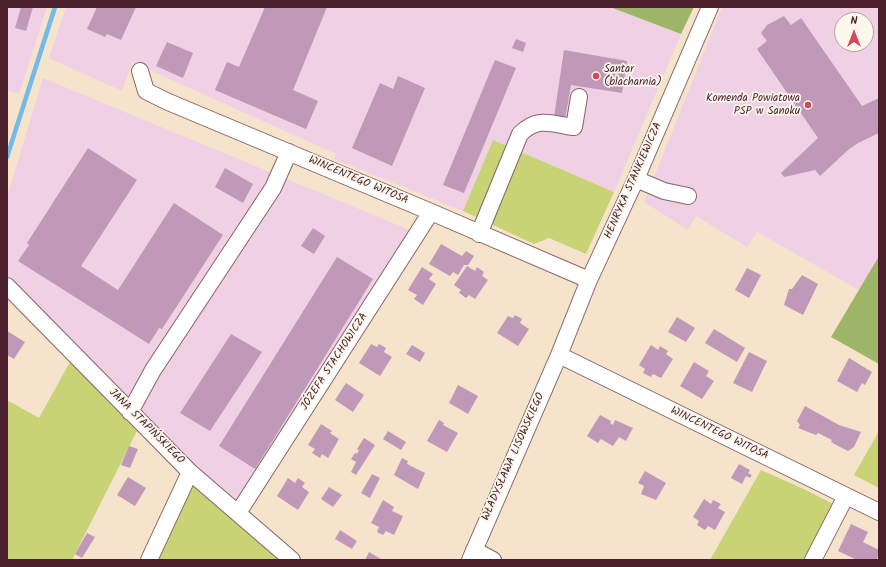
<!DOCTYPE html>
<meta charset="utf-8">
<style>
body{margin:0}
#map{position:relative;width:886px;height:567px;overflow:hidden;background:#f5e4cb;font-family:Kalam,sans-serif}
canvas{display:block}
.frame{position:absolute;inset:0;border:8px solid #4a1f2b;pointer-events:none}
.north{position:absolute;left:834px;top:12px;width:40px;height:40px;box-sizing:border-box;background:#fbf7ec;border:1px solid #b4a19f;border-radius:50%;rotate:0deg;font-size:11px;font-weight:700;line-height:16px;text-align:center;color:#4a1f2b}
.north::after{content:'';display:block;margin:auto;width:14px;height:18px;background:#d1495b;clip-path:polygon(50% 0,100% 100%,50% 72%,0 100%)}
</style>
<div id="map">
<canvas width="886" height="567"></canvas>
<div class="frame"></div>
<div class="north">N</div>
</div>
<script>
const ctx = document.querySelector('canvas').getContext('2d');
ctx.lineJoin = 'round';
function fill(path, color) { ctx.fillStyle = color; ctx.fill(path, 'evenodd'); }
function stroke(path, color, width, dash) { ctx.strokeStyle = color; ctx.lineWidth = width; ctx.lineCap = dash ? 'butt' : 'round'; ctx.setLineDash(dash || []); ctx.stroke(path); }
function write(font, color, halo, rows, align = 'center') {
  ctx.font = font + ' Kalam,sans-serif'; ctx.lineWidth = 3.5; ctx.setLineDash([]); ctx.textBaseline = 'middle'; ctx.strokeStyle = halo; ctx.fillStyle = color; for (const [text, x, y, turn = 0] of rows) {
    ctx.save(); ctx.translate(x, y); ctx.rotate((+turn || 0) * Math.PI / 180); ctx.textAlign = isNaN(turn) ? turn : align; if (halo) ctx.strokeText(text, 0, 0); ctx.fillText(text, 0, 0); ctx.restore();
  }
}
const built = new Path2D(`
 M7 7H47L19 94 7 90Z
 M66 7H610L681 34 614 192 493 140 463 211 334 159 336 154 132 62 122 91 49 58Z
 M722 7H879V256L859 290 757 232 747 247 696 216 688 230 644 202ZM842 20H866V44H842Z
 M43 78 412 231 237 505 194 467 7 281V197Z`);
const green = new Path2D(`
 M493 140 614 192 586 254 549 238 534 244 463 211Z
 M70 362 137 431 72 560H7V400L39 418Z
 M879 431V488L854 475Z
 M761 470 806 490 833 504 832 513 803 560H710Z
 M192 486 197 487 279 560H155Z`);
const forest = new Path2D(`
 M610 7H694L681 34Z
 M879 256V364L831 337Z`);
const stream = new Path2D(`
 M7 157 55 7`);
const building = new Path2D(`
 M21 7H33L26 31 15 28Z
 M97 7H136L121 40 107 34 105 37 87 29Z
 M265 7H327L293 90 318 101 306 129 215 90 227 62 239 67Z
 M784 16 791 25 801 18 862 106 879 98V133L858 143 848 150 820 176 815 170 784 177 781 173 818 138 757 49 767 41 761 33 767 25Z
 M516 39 526 43 523 52 512 48Z
 M167 42 193 53 183 78 156 66Z
 M564 50 627 61 622 93 571 85 565 119 554 117Z
 M495 60 516 68 464 193 443 185Z
 M398 76 425 88 392 166 352 148 380 83 393 89Z
 M88 148 137 180 81 266 118 290 174 203 223 235 162 329 159 328 149 344 18 261 29 245 27 243Z
 M225 168 253 184 243 203 215 187Z
 M313 228 325 236 314 254 301 246Z
 M441 244 462 256 466 251 474 256 468 265H464L458 275 453 272 450 276 429 264Z
 M337 257 373 279 255 469 219 446Z
 M467 266 475 271 477 267 484 272 482 276 488 280 475 299 469 295 466 298 459 293 461 290 454 285Z
 M422 267 433 274 429 279 436 284 423 305 414 299 417 295 408 290Z
 M747 268 761 275 749 298 735 290Z
 M802 275 818 284 803 315 784 305 789 289H792Z
 M515 315 522 319 520 323 529 329 518 346 497 333 508 316 513 318Z
 M677 317 695 328 686 342 668 332Z
 M714 329 745 348 737 362 705 343Z
 M7 331 25 342 14 359 7 355Z
 M231 334 262 352 210 431 180 413Z
 M371 344 377 347 379 344 386 348 384 352 392 357 380 376 359 363Z
 M412 345 425 353 420 362 406 354Z
 M651 345 658 350 660 346 668 351 666 354 673 359 661 378 653 374 651 377 643 373 645 369 639 365Z
 M749 352 767 361 752 392 733 383Z
 M849 358 872 372 865 385 862 383 857 392 837 381Z
 M694 362 709 371 706 376 714 381 702 399 680 386Z
 M346 383 364 395 353 412 335 400Z
 M458 385 478 396 468 414 449 403Z
 M805 406 839 425 861 432 854 447 848 451 838 446 831 442 832 440 818 433 816 435 798 428 800 425 797 421Z
 M600 415 611 421 610 423 613 425 615 420 633 428 626 441 619 437 613 446 601 439 598 443 587 436Z
 M439 420 444 423 443 425 458 433 447 452 427 441Z
 M321 424 332 431 330 433 339 439 328 458 322 454 320 458 312 453 315 449 308 445Z
 M388 431 406 442 401 450 383 439Z
 M364 438 375 445 356 475 351 472 356 462 351 459 355 453 357 454 359 450 357 449Z
 M129 446 138 449 130 468 121 465Z
 M402 458 408 461 407 464 425 473 418 489 394 475Z
 M739 464 750 470 748 473 752 475 750 478 746 476 742 484 731 478Z
 M645 471 666 483 656 500 641 494 644 486 638 483Z
 M372 474 380 478 370 498 361 493Z
 M128 477 146 488 135 506 117 495Z
 M288 478 295 483 298 478 305 483 302 487 309 492 298 510 277 496Z
 M329 487 342 495 333 507 321 499Z
 M704 499 711 504 713 500 721 504 718 508 725 512 715 530 708 526 705 530 697 525 699 521 693 517Z
 M383 500 394 507 392 511 403 516 394 535 386 531 383 535 377 532 379 527 371 523Z
 M851 524 868 532 863 542 879 550 877 560H857L838 551Z
 M340 530 357 541 352 549 335 539Z
 M87 533 95 537 82 558 75 554Z
 M369 552 381 559V560H365Z`);
const minor = new Path2D(`
 M140 71 146 91 166 101 431 212 589 280
 M636 179 664 191 688 196
 M479 234 520 134C538 116 551 124 574 127L579 97
 M7 286 190 472 292 560
 M559 355 879 512
 M130 412 153 370 273 188 289 152
 M238 513 431 212
 M474 550 493 560
 M149 560 190 472
 M470 560 559 355 589 280 636 179 710 7
 M813 560 846 496`);
const markers = [
 [596,76,4,"#d1495b"],
 [808,105,4,"#d1495b"]
];
const poiNames = [
 ["Santar",604,70],
 ["(blacharnia)",604,83],
 ["Komenda Powiatowa",800,99,"right"],
 ["PSP w Sanoku",800,112,"right"]
];
const streetNames = [
 ["WINCENTEGO WITOSA",358,181,23],
 ["HENRYKA STANKIEWICZA",634,181,-66],
 ["JÓZEFA STACHOWICZA",335,362,-57],
 ["JANA STAPIŃSKIEGO",146,427,45],
 ["WINCENTEGO WITOSA",719,434,26],
 ["WŁADYSŁAWA LISOWSKIEGO",514,457,-66]
];
fill(built, '#f0d0e4');
fill(green, '#c7d375');
fill(forest, '#9db566');
stroke(stream, '#73b9ea', 4.5);
fill(building, '#c099b8');
stroke(minor, '#866463', 18);
stroke(minor, '#fff', 16);
for (const [x, y, r, color] of markers) { const dot = new Path2D(); dot.arc(x, y, r, 0, 2 * Math.PI); ctx.fillStyle = color; ctx.fill(dot); stroke(dot, '#fbf7ec', 1.5); }
write('11px', '#4a1f2b', '#fbf7ec', poiNames, 'left');
write('11px', '#4a1f2b', '#fbf7ec', streetNames);
</script>
